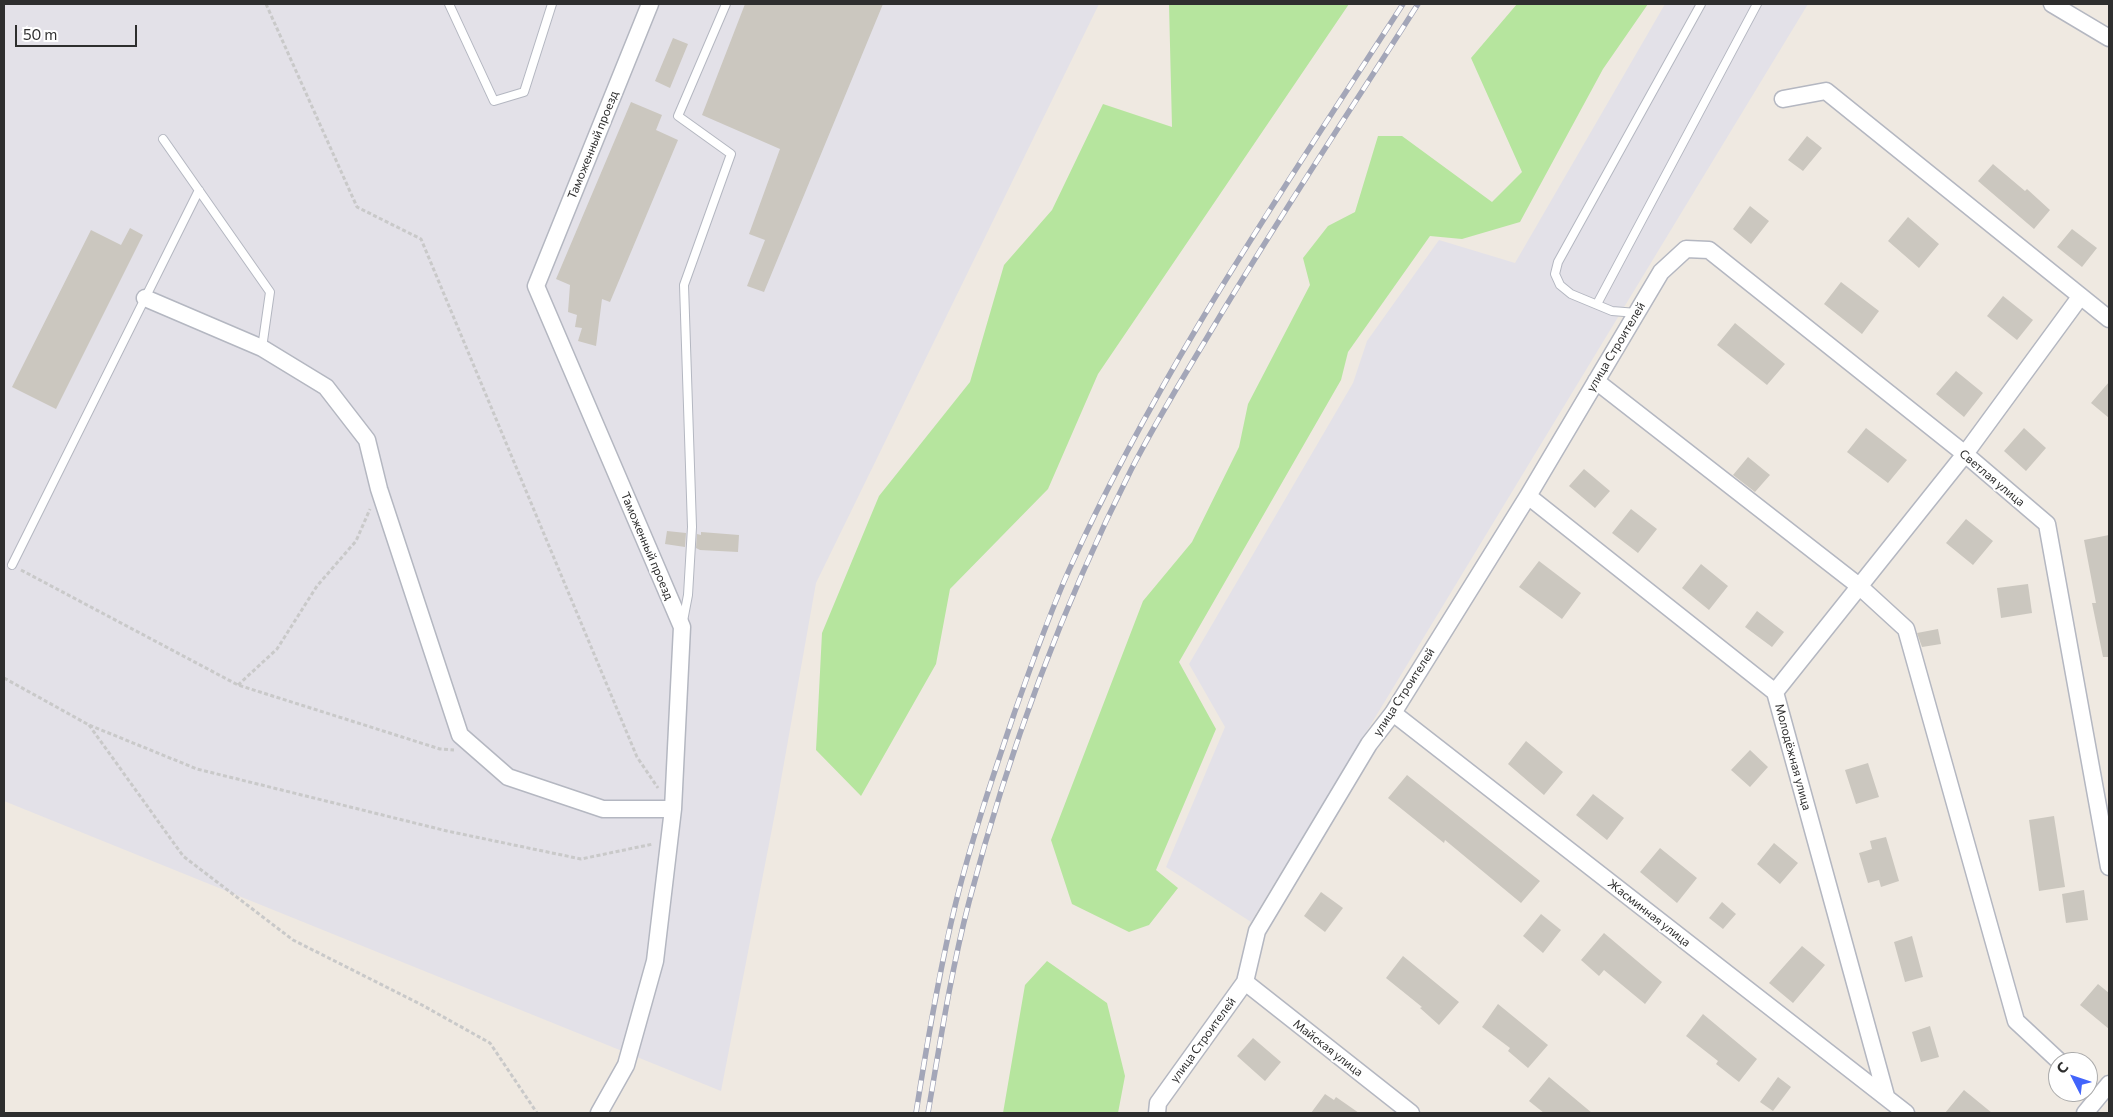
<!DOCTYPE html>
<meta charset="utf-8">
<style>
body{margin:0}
#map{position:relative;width:2113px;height:1117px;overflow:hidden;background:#efe9e1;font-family:Commissioner,sans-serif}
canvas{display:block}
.frame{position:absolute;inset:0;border:5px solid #2e2e2e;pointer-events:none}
.north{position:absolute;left:2048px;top:1052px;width:50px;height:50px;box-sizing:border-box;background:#fff;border:1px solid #ababab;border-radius:50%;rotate:311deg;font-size:14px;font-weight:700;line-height:20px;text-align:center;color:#2e2e2e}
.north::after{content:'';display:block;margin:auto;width:18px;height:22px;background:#4264fb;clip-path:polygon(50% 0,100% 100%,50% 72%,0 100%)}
.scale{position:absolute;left:15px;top:25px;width:122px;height:22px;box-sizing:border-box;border:2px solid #2e2e2e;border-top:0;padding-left:6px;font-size:15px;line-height:18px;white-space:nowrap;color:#2e2e2e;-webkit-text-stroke:4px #fff;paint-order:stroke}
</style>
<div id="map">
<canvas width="2113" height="1117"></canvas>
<div class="frame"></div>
<div class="north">С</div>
<div class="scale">50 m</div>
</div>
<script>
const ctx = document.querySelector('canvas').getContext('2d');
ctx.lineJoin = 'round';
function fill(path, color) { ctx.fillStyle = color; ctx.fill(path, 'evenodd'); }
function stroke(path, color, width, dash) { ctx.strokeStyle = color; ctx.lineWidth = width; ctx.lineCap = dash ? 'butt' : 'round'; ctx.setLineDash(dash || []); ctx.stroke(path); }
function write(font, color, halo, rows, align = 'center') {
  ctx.font = font + ' Commissioner,sans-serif'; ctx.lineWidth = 4; ctx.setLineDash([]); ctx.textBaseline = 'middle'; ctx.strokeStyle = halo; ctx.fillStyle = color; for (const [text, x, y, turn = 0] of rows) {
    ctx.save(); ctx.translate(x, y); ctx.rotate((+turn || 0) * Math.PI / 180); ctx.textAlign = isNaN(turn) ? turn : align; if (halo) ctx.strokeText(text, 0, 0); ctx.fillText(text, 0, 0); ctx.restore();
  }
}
const industrial = new Path2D(`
 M4 4H1099L816 583 776 808 721 1091 4 801Z
 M1665 4H1808L1251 922 1166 867 1225 727 1189 664 1353 383 1367 341 1439 240 1515 263Z`);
const green = new Path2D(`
 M1169 4H1349L1098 374 1048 489 950 589 936 664 861 796 816 750 822 633 879 496 970 382 1004 265 1052 210 1103 104 1172 127Z
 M1517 4H1648L1603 69 1520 222 1462 239 1430 236 1348 352 1341 380 1179 662 1216 729 1156 870 1178 888 1149 925 1129 932 1072 904 1051 840 1143 601 1192 542 1239 447 1248 404 1310 285 1303 258 1328 226 1355 212 1378 136H1402L1492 202 1522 172 1471 58Z
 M1047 961 1107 1003 1125 1076 1118 1113H1003L1025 985Z`);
const building = new Path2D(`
 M745 4H883L764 292 747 286 765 240 749 234 780 149 702 115Z
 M673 38 688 44 670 88 655 81Z
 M631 102 662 115 656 130 678 140 610 302 602 299 596 346 578 341 582 328 575 327 577 315 568 312 570 285 556 279Z
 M1807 136 1822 148 1803 171 1788 160Z
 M1993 164 2025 191 2027 189 2050 210 2034 229 1978 181Z
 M1750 206 1769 221 1751 244 1733 229Z
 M1908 217 1939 244 1919 268 1888 241Z
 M130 228 143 235 56 409 12 387 91 230 121 245Z
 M2072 229 2097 248 2082 267 2057 247Z
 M1841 282 1879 311 1862 334 1824 304Z
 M2003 296 2033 320 2017 340 1987 316Z
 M1735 323 1785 364 1767 385 1717 345Z
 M1956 371 1983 393 1964 417 1936 394Z
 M2109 382V418L2091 403Z
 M1866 428 1907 460 1888 483 1847 452Z
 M2024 428 2046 448 2026 471 2004 451Z
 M1748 457 1770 475 1755 492 1733 475Z
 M1584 469 1610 491 1595 508 1569 486Z
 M1631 509 1657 529 1638 553 1612 533Z
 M1966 519 1993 541 1973 565 1946 543Z
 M667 531 686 533 685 547 665 544Z
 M701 532 739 535 738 552 700 550 696 548 697 534 701 535Z
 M2109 535V657H2103L2092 603H2096L2084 540Z
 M1539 561 1581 593 1562 619 1519 587Z
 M1701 564 1728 586 1709 610 1682 588Z
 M2028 584 2032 613 2001 618 1997 588Z
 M1757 611 1784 632 1772 647 1745 627Z
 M1938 629 1941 644 1922 647 1917 633Z
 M1526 741 1563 772 1544 795 1508 764Z
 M1750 750 1768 767 1750 787 1731 770Z
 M1868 763 1879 797 1856 804 1845 770Z
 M1407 775 1540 881 1521 903 1445 840 1444 843 1388 798Z
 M1593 794 1624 818 1607 840 1576 815Z
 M2054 816 2065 887 2039 891 2029 820Z
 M1886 837 1899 881 1881 887 1879 880 1868 883 1859 853 1872 849 1870 841Z
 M1774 843 1798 863 1780 884 1757 864Z
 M1660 848 1697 878 1677 903 1640 872Z
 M2084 890 2088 920 2066 923 2062 894Z
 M1321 892 1343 908 1325 932 1304 916Z
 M1722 902 1736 914 1723 929 1709 918Z
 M1541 914 1561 930 1543 953 1523 936Z
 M1604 933 1662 982 1645 1004 1604 970 1599 976 1581 960Z
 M1912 936 1923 977 1905 982 1894 942Z
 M1802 946 1825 965 1793 1003 1769 983Z
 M1403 956 1459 1002 1439 1025 1420 1008 1422 1007 1386 978Z
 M2098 984 2109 993V1029L2080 1005Z
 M1498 1004 1548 1045 1528 1068 1508 1051 1510 1048 1482 1027Z
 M1703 1014 1757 1059 1739 1082 1716 1064 1718 1061 1686 1036Z
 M1930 1026 1939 1057 1921 1062 1912 1032Z
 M1253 1038 1281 1062 1265 1081 1237 1056Z
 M1549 1077 1592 1113H1544L1529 1101Z
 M1778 1077 1791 1087 1773 1111 1760 1102Z
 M1964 1090 1992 1113H1945Z
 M1325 1094 1334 1100 1336 1097 1359 1113H1311Z`);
const path = new Path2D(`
 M266 4 357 207 421 239 637 757 658 788
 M21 570 238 685 440 749 454 750
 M4 678 89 725 197 769 447 831 581 859 653 844
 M238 685 277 649 317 586 356 541 370 509
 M89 725 183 856 293 940 422 1005 490 1043 537 1113`);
const service = new Path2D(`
 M449 4 494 101 524 92 552 4
 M163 139 270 292 262 348
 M1597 304 1757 4
 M1637 313 1612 311 1571 294 1560 285 1555 274 1558 262 1701 4
 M12 565 199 190
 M683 621 688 595 692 527 684 285 731 154 678 116 726 4`);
const minor = new Path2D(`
 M2052 4 2109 38
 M1783 99 1826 91 2109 319
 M145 298 262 348 326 387 367 440 379 489 460 735 508 777 603 809H673
 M1596 381 1859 586 1906 629 2016 1021 2060 1062
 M1528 496 1775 692 1886 1096
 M1775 692 1965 454 2080 297
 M1393 713 1906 1113
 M1245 982 1411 1113
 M599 1113 626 1065 655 961 673 809 682 627 536 286 650 4
 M1157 1113 1158 1103 1245 982 1257 931 1369 744 1393 713 1528 496 1661 272 1686 249 1709 250 1965 454 2047 524 2109 867
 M2085 1113 2109 1084`);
const rail = new Path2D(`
 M916 1113C927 1043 939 971 956 902 972 838 993 776 1014 714 1031 666 1048 617 1069 570 1158 371 1285 187 1403 4
 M928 1113C940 1043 951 971 969 902 1008 753 1062 607 1131 470 1156 421 1186 373 1214 326 1279 217 1350 111 1418 4`);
const streetNames = [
 ["Таможенный проезд",593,145,-68],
 ["улица Строителей",1616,347,-59],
 ["Светлая улица",1992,478,40],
 ["Таможенный проезд",647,546,67],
 ["улица Строителей",1404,692,-57],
 ["Молодёжная улица",1793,757,75],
 ["Жасминная улица",1649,913,38],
 ["улица Строителей",1203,1040,-54],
 ["Майская улица",1328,1048,38]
];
fill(industrial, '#e3e1e8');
fill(green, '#b6e59e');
fill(building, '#cbc7bf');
stroke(service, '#b4b7c1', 10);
stroke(minor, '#b4b7c1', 19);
stroke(path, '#c9c9c9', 3, [4, 2.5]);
stroke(service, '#fff', 8);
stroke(minor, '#fff', 16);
stroke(rail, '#a3a6b8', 5.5);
stroke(rail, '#fff', 4, [11]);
write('12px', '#2e2e2e', '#fff', streetNames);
</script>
